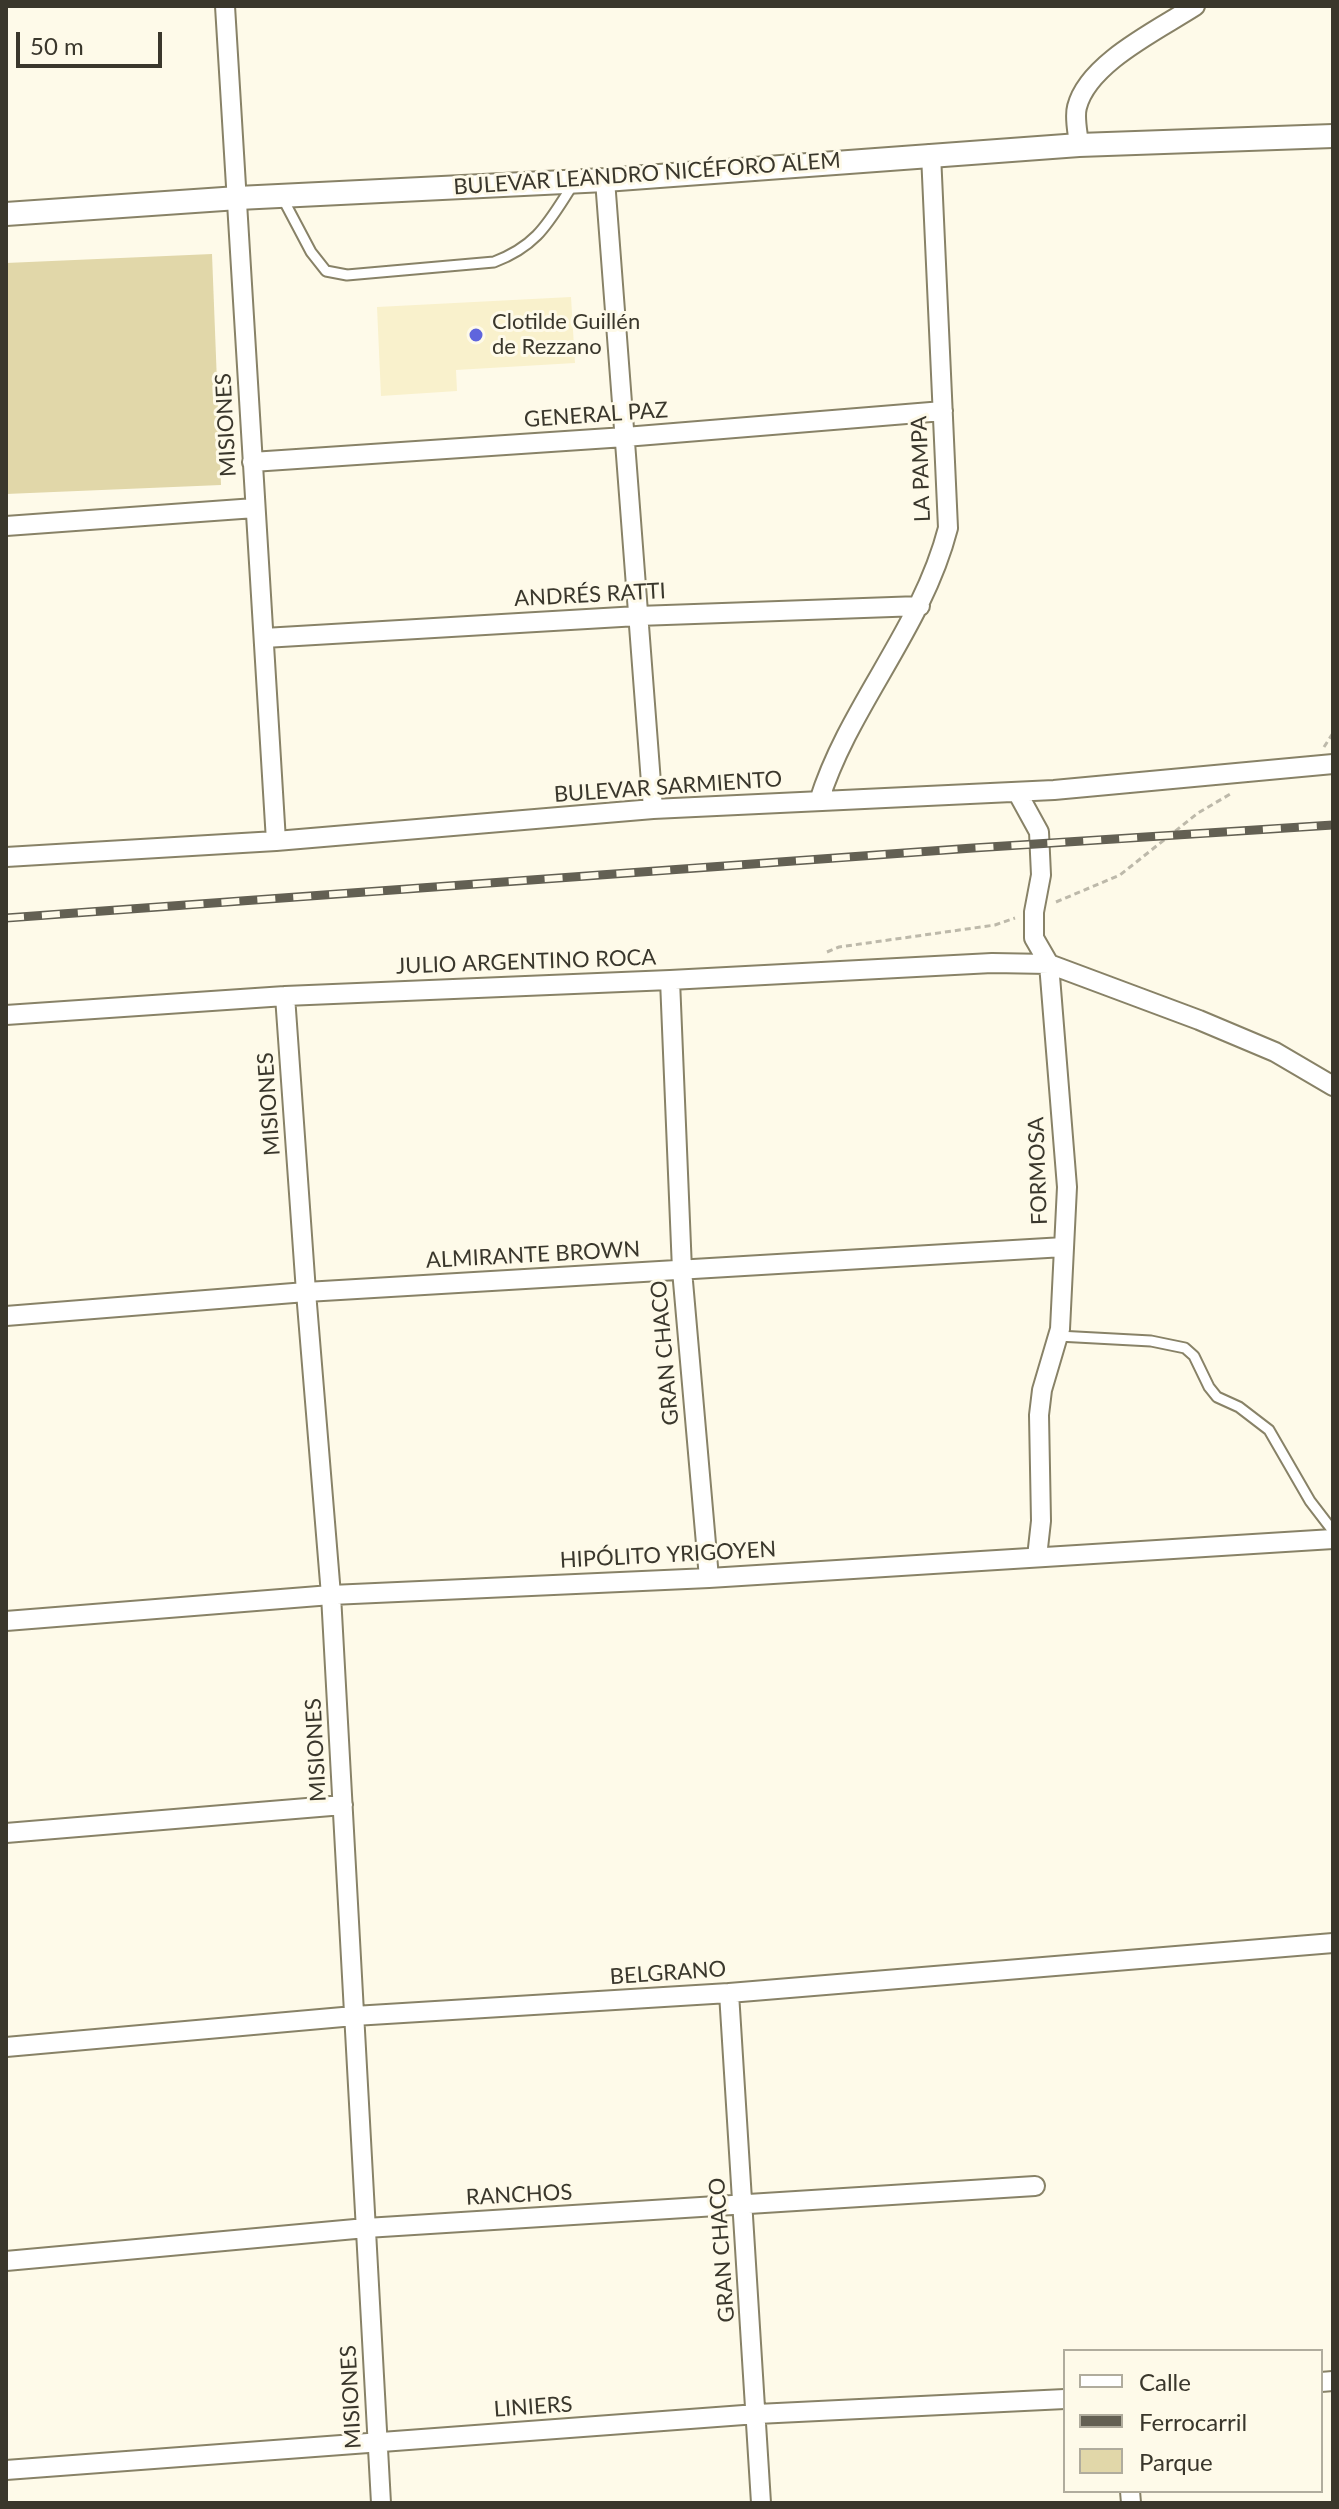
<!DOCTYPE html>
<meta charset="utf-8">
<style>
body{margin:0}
#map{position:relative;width:1339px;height:2509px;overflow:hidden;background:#fefae9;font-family:Lato,sans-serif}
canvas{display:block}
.frame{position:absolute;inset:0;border:8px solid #3a372c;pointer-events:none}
.legend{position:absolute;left:1063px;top:2349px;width:260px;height:144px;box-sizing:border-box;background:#fefae9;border:2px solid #b0ac9d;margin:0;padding:10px 14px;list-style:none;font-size:24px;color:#3a372c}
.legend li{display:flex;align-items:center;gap:16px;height:40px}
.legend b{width:40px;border:2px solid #b0ac9d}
.scale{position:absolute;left:16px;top:32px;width:146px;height:36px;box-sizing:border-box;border:4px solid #3a372c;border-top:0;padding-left:10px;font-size:24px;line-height:28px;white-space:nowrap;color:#3a372c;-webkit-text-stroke:6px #fefae9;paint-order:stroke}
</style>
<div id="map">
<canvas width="1339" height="2509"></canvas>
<div class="frame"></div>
<ul class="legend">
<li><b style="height:10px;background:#fff"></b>Calle</li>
<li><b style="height:10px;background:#636053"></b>Ferrocarril</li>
<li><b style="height:22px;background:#e1d7a9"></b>Parque</li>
</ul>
<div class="scale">50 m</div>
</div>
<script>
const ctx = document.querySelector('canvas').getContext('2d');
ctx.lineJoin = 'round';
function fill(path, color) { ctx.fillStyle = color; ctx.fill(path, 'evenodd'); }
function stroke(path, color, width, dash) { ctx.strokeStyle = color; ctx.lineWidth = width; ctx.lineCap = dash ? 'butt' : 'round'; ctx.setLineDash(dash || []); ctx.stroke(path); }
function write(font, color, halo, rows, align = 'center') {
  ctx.font = font + ' Lato,sans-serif'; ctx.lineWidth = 6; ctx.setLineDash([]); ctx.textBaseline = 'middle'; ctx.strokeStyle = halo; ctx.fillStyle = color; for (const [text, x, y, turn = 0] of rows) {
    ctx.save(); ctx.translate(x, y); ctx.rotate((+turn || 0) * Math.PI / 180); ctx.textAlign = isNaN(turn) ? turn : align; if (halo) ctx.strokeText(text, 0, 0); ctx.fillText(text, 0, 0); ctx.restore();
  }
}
const built = new Path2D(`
 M571 297 575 363 456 370 457 391 381 396 377 307Z`);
const green = new Path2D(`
 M212 254 221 485 6 494V263Z`);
const path = new Path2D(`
 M1324 747 1333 733
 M1056 902 1120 875 1198 813 1232 793
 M827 952 839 947 995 925 1015 918`);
const service = new Path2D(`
 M283 199 311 252 326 271 347 275 494 262C539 245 549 221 574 183
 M1058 1336 1151 1341 1185 1348 1194 1356 1209 1387 1217 1397 1239 1407 1269 1430 1310 1501 1333 1531`);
const minor = new Path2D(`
 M225 6 276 841
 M1079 145C1078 133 1074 118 1077 107 1088 63 1158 30 1195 6
 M605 180 653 809
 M252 462 625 437 943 411
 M6 526 255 508
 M264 638 638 616 920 606
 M1017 792 1039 832 1041 875 1034 912V938L1049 964 1067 1187 1060 1329 1042 1390 1039 1415 1041 1521 1037 1557
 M819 801C849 705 922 629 948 528L931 154
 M6 857 276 841 653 809 1054 790 1333 764
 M670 980 682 1270 709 1578
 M285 996 306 1292 331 1595 381 2503
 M6 1015 285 996 670 980 992 963 1049 964 1199 1020 1275 1052 1333 1086
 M6 1316 306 1292 1064 1247
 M6 1621 331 1595 709 1578 1333 1539
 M6 1833 343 1805
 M729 1993 761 2503
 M6 2047 354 2016 729 1993 1333 1943
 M6 2261 366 2228 1035 2186
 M1321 2382 1333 2381
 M6 2470 757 2414 1065 2399
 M1130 2491 1131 2503`);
const tertiary = new Path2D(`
 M6 214 238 198 605 180 1079 145 1333 136`);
const rail = new Path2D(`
 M6 918 973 848 1333 825`);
const markers = [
 [476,335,8,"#5f65dd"]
];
const streetNames = [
 ["BULEVAR LEANDRO NICÉFORO ALEM",647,174,-4],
 ["GENERAL PAZ",596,415,-4],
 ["MISIONES",226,425,-93],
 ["LA PAMPA",921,469,-92],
 ["ANDRÉS RATTI",590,595,-3],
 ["BULEVAR SARMIENTO",668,787,-4],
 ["JULIO ARGENTINO ROCA",526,962,-2],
 ["MISIONES",269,1104,-94],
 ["FORMOSA",1038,1171,-92],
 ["ALMIRANTE BROWN",533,1255,-3],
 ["GRAN CHACO",665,1353,-95],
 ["HIPÓLITO YRIGOYEN",668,1555,-3],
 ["MISIONES",316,1750,-93],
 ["BELGRANO",668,1973,-4],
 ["RANCHOS",519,2195,-3],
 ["GRAN CHACO",722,2250,-94],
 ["MISIONES",351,2397,-93],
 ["LINIERS",533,2407,-4]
];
const poiNames = [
 ["Clotilde Guillén",492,322],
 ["de Rezzano",492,347]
];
fill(built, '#f9f1cc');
fill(green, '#e1d7a9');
stroke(service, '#888267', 13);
stroke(minor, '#888267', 22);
stroke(tertiary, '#888267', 26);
stroke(path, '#bdb9aa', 3, [6, 4]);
stroke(service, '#fff', 9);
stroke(minor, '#fff', 18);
stroke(tertiary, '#fff', 22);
stroke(rail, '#636053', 9);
stroke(rail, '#fefae9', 6, [18]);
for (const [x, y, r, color] of markers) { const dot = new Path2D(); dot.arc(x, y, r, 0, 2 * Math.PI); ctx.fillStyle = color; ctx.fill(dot); stroke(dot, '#fefae9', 3); }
write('22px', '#3a372c', '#fefae9', streetNames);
write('22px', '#3a372c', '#fefae9', poiNames, 'left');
</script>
